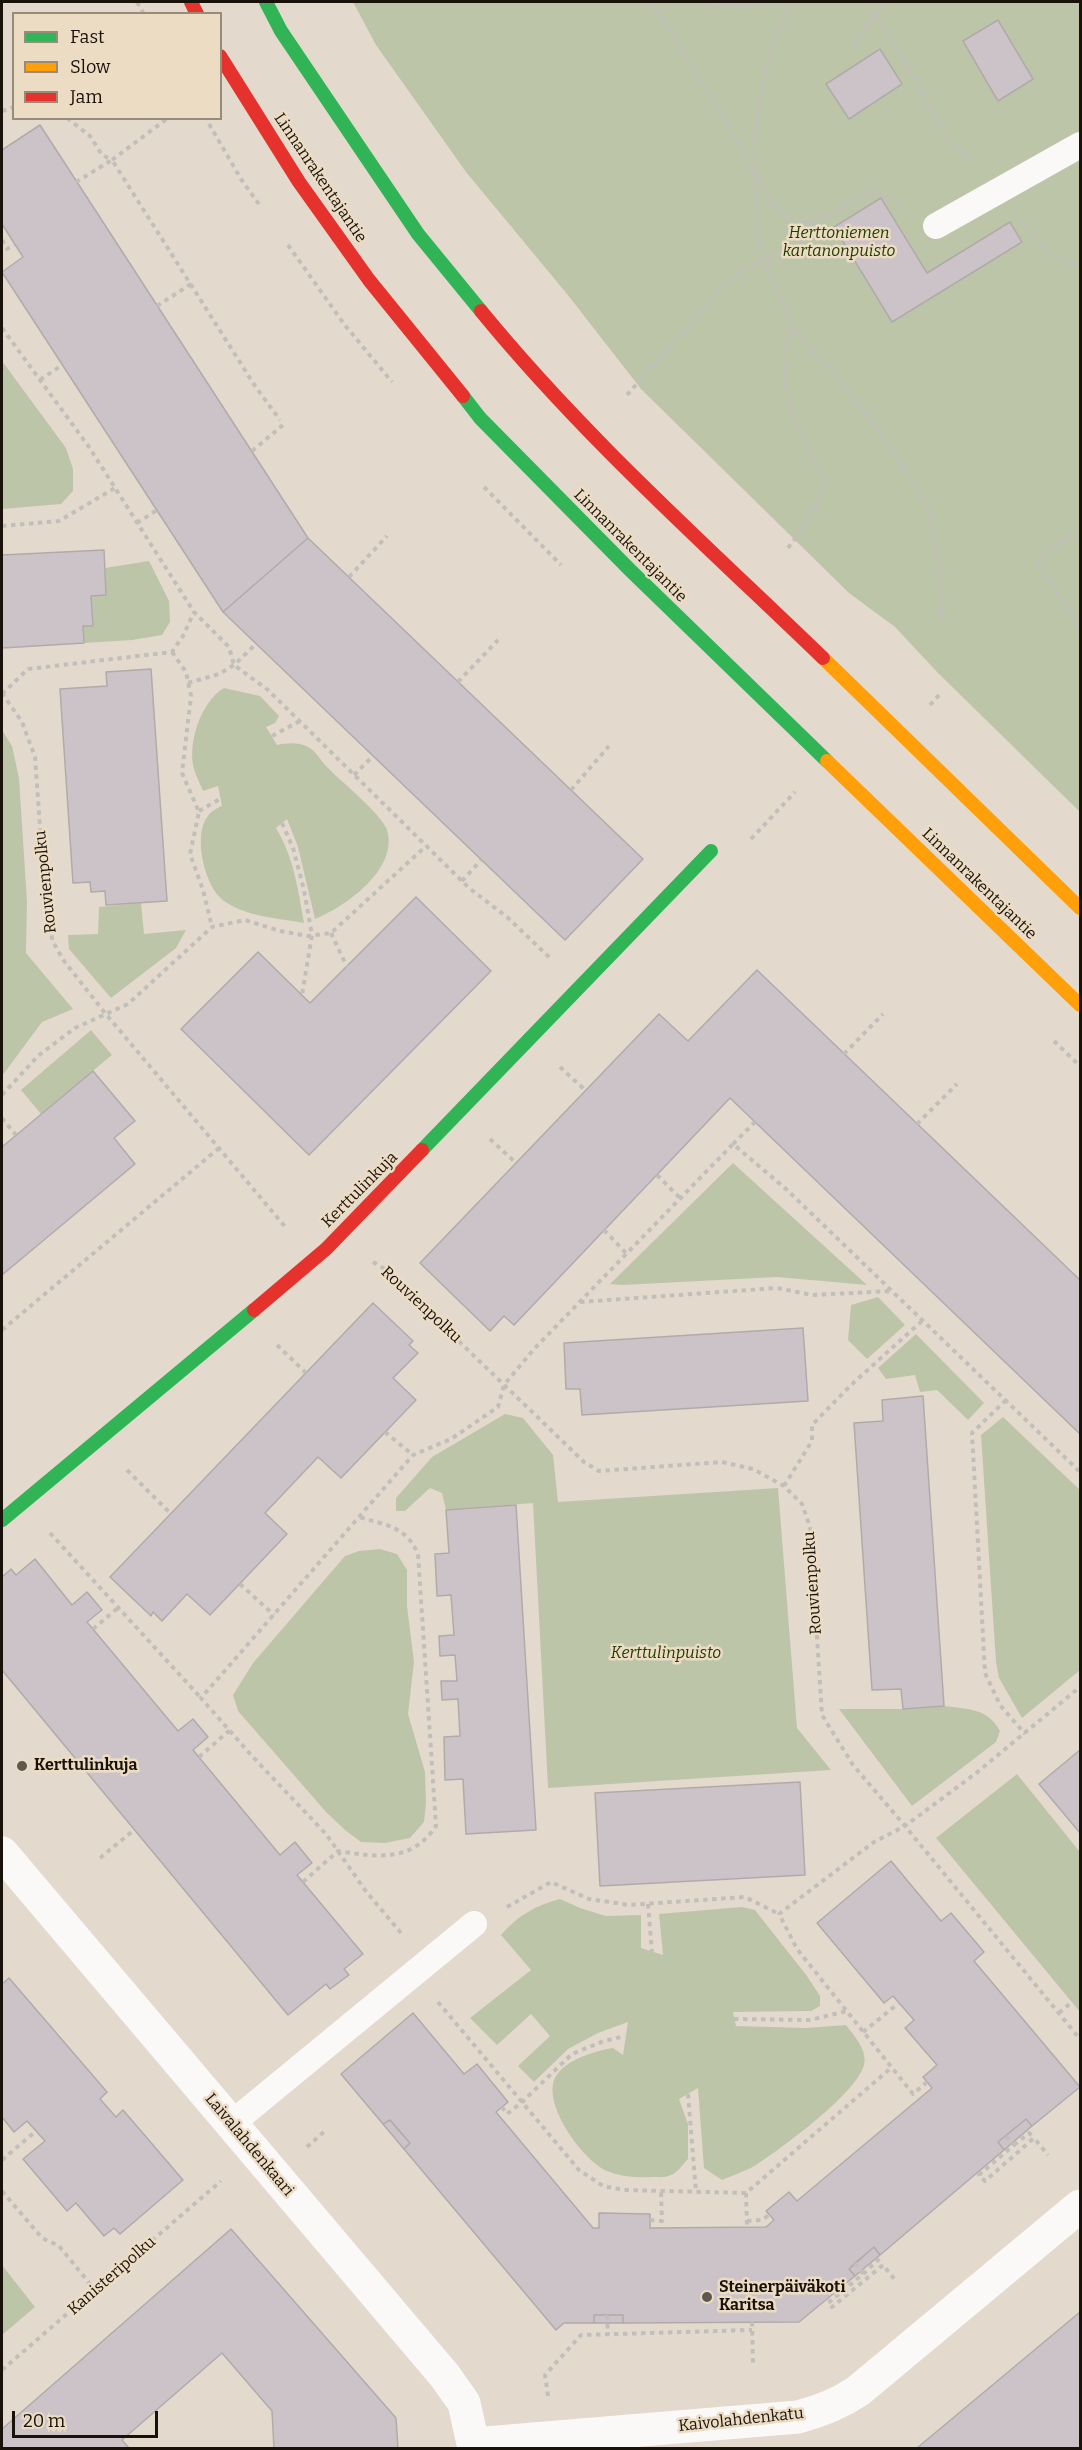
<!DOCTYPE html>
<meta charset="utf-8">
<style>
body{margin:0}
#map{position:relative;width:1082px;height:2450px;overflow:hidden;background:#e3dacd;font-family:Bitter,serif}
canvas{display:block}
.frame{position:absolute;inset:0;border:3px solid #18120a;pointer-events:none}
.legend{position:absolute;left:12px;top:12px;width:210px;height:108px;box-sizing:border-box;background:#ecdcc4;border:2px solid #978b7a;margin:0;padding:8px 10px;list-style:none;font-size:18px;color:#18120a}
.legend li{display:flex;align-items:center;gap:12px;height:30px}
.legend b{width:30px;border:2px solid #978b7a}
.scale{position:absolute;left:12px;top:2411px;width:146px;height:27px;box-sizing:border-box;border:3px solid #18120a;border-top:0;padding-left:8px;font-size:18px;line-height:21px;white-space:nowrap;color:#18120a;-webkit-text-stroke:4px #ecdcc4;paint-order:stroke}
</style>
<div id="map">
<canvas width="1082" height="2450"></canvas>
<div class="frame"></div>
<ul class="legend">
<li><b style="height:8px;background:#30b455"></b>Fast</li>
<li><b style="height:8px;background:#ff9f0a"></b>Slow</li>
<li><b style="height:8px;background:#e5322d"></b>Jam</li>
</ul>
<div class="scale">20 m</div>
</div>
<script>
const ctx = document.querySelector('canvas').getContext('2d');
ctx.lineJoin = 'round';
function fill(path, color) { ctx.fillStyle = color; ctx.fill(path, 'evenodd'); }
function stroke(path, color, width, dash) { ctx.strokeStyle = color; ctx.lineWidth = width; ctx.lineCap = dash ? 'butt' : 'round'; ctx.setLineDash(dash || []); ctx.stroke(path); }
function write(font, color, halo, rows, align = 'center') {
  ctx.font = font + ' Bitter,serif'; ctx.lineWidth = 5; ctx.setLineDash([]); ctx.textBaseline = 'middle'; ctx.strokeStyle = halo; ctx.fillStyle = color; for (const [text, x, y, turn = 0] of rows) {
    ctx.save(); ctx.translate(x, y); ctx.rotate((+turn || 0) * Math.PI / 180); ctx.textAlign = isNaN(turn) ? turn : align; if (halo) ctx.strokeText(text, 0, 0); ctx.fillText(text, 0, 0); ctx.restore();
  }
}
const green = new Path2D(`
 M353 2H1080V812L938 673 895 627 849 593 641 389 567 294 466 172 376 45Z
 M2 361 66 448 73 469V491L61 504 2 509Z
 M149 561 169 601 170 622 162 635 132 640 84 643 83 626H93L91 596 106 595 105 568Z
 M224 688 260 696 279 716 275 723 266 727 277 745C286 743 299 742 308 747 315 750 321 761 327 767 340 781 382 814 387 830 399 869 345 907 315 919L298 847 287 819 276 828C294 858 298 889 304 923 278 918 247 917 224 901 205 888 192 835 208 816 211 811 217 808 222 806L218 786 203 791C200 784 196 776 194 769 187 744 201 701 224 688Z
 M2 730 12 746 19 778 27 902 26 953 73 1009 42 1022 2 1076Z
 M141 903 144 934 186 930 176 948 111 998 69 949 68 935 98 934 99 907Z
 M91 1030 112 1055 41 1114 21 1090Z
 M733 1163 867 1285 777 1277 622 1285 610 1284Z
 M878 1297 905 1325 867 1359 848 1340 851 1305Z
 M916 1334 984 1403 968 1420 937 1390 920 1392 915 1375 886 1379 878 1368Z
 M505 1414 523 1418 553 1455 558 1502 778 1488 797 1728 831 1770 548 1788 533 1503 446 1510 442 1493 430 1488 405 1511H396V1498L432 1457Z
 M1003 1417 1080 1490V1670L1022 1718 999 1678 996 1662 981 1435Z
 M380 1549 397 1554 407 1570V1606L414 1662 408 1714 425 1772 426 1803 424 1822 410 1838 385 1843 361 1842 345 1830 326 1812 238 1711 233 1695 253 1663 345 1556 359 1551Z
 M944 1706C967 1709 988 1708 1000 1731L996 1742 912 1806 839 1709H903Z
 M1017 1774 1080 1852V2012L936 1838Z
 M560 1899 580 1908 606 1916 641 1915V1948L663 1955 659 1914 742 1907 755 1910 807 1976 820 1996V2006L811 2011 733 2012 736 2026 806 2028 846 2025C854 2036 868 2050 864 2065 856 2094 782 2148 756 2165 746 2171 733 2175 722 2180L704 2168 698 2088 679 2099 688 2124V2159C683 2164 677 2173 671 2175 666 2178 658 2177 653 2177 638 2178 621 2177 607 2171 583 2161 540 2102 556 2076 567 2059 595 2051 613 2048L623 2055 628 2022 598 2033 568 2049 534 2082 518 2066 550 2036 531 2014 497 2045 470 2018 531 1970 501 1935C517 1916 536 1905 560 1899Z
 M2 2265 35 2307 2 2335Z`);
const building = new Path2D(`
 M998 20 1033 79 998 101 963 41Z
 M880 49 902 84 849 119 826 84Z
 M40 125 308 538 223 612 2 272 23 257 2 224V150Z
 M881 198 927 273 1010 222 1022 242 892 322 834 227Z
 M308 538 643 859 565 940 223 612Z
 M104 550 106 595 91 596 93 626H83L84 643 2 648V555Z
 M151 669 167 901 106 905 105 891 91 892 90 882 73 883 60 689 107 686 106 672Z
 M416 897 491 971 309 1155 181 1029 258 952 310 1003Z
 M757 970 1080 1280V1434L730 1098 514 1325 504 1316 490 1331 420 1263 659 1014 688 1041Z
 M93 1071 135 1121 114 1138 135 1164 2 1275V1147Z
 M373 1303 413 1341 409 1345 418 1353 393 1378 416 1400 341 1478 318 1457 265 1513 287 1534 210 1615 187 1594 162 1621 153 1612 151 1616 110 1577Z
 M803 1328 808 1401 582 1415 580 1389H566L564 1343Z
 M923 1396 944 1706 903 1709 901 1689 872 1690 854 1423 883 1421 882 1400Z
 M516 1505 536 1830 466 1834 463 1779 445 1780 444 1737 460 1736 458 1699 442 1700 441 1681H457L455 1655 440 1656 439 1636 454 1635 451 1595 437 1596 435 1554 449 1553 446 1510Z
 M35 1559 72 1605 87 1592 102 1610 87 1622 178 1731 193 1719 208 1737 193 1750 280 1855 295 1842 312 1863 297 1875 363 1954 344 1969 349 1975 330 1989 326 1984 288 2015 2 1670V1577L11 1569 16 1575Z
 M1080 1750V1833L1039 1784Z
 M800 1782 805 1875 600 1886 595 1793Z
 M891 1861 941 1921 951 1913 984 1952 974 1961 1080 2087 1032 2126 1026 2119 998 2142 1004 2150 880 2255 874 2247 855 2263 849 2269 855 2276 799 2322 623 2323V2315H594V2323H564L556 2330 404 2149 410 2143 401 2133 390 2120 383 2124 341 2074 413 2013 464 2074 477 2064 508 2102 496 2112 593 2228H599V2213L650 2214V2228L766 2227 774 2220 766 2211 789 2192 797 2201 932 2088 923 2077 937 2065 905 2028 914 2020 893 1996 884 2003 817 1923Z
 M9 1978 107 2092 100 2099 116 2117 123 2110 183 2180 120 2234 114 2228 104 2236 76 2203 67 2211 23 2159 45 2141 27 2121 14 2132 2 2117V1984Z
 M1026 2119 1032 2126 1004 2150 998 2142Z
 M390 2120 410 2143 404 2149 383 2124Z
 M231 2229 396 2418 398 2448H274L272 2411 222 2353 122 2440 129 2448H2V2429Z
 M874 2247 880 2255 855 2276 849 2269Z
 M1080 2312V2448H917Z
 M594 2315H623V2323H594Z`);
const path = new Path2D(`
 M137 2 144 14
 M652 2 714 101 772 203 790 221 803 223 830 215 873 190 904 208
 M701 2C725 6 750 7 775 2
 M792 2 776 36 762 82 755 130 757 227 764 259 793 328 836 375 885 440 929 508 939 564 943 624
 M876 14 922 91 949 143 973 162
 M853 46 883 2
 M2 111 14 107
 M67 118 90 136 102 155 112 160 168 118
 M209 124 241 179 261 207
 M76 182 112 160 255 386 280 420
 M1023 222C1036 244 1056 260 1080 265
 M2 240 7 249 15 245
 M288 245 344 324 392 382
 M157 306 191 284
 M2 328 89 447 194 612 229 647 234 665 268 690 469 888 507 917 550 958
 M40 380 62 365
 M627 395 725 285 738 272 783 253 802 240 813 220
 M252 451 283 425
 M484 487 561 565
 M137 523 157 510
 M2 526 59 521 115 488
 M1080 531 1036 559 1080 628
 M788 548 814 513 825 481 792 413 786 387 784 350 793 328
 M349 577 387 536
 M172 652 186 672 191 696 182 773 199 812 190 854 203 890 212 927
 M458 682 498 640
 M188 683 219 674 234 665 256 644
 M2 693 22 722 35 757 46 911 53 942 64 961 105 1013 287 1229
 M2 694 28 669 172 652 183 636 194 612
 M930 705 940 694
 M272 736 300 721
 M354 775 373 756
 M571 790 609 746
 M199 811 220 799
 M282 823 293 848 304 890 312 935 302 995
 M751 839 795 792
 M462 881 481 860
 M331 933 347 967
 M1054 1041 1080 1066
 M844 1054 883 1014
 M560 1067 586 1091
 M2 1095 38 1056 75 1028 128 1004 212 927 245 920 280 931 308 936 331 933 426 846
 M2 1118 16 1135
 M917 1124 957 1084
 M490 1139 516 1163
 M733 1144 755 1122
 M657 1175 680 1198
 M604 1230 626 1253
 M373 1262 383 1268 584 1462 599 1471 722 1462 753 1469 784 1486 802 1504 810 1527 822 1715 853 1765 905 1826 1080 2039
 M580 1302 777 1288 812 1295 892 1291
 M2 1330 219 1148
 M277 1345 306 1373
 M1006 1400 972 1433 985 1673 1000 1705 1025 1734
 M385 1432 413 1455
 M127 1470 171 1514
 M784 1486 812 1441V1425L851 1385 923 1320
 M50 1533 201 1698
 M240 1584 274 1615
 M93 1629 119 1607
 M199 1757 230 1730
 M100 1858 134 1830
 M303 1882 338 1851C378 1857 411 1863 436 1826L418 1554C406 1526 385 1525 359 1517
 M648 1904 652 1952
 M507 1907 551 1882 589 1899 629 1905 745 1897 779 1914
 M401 1933 365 1890 326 1834 251 1755 201 1698 413 1455 451 1439 498 1407 504 1385 534 1349 733 1144 786 1189 1080 1472
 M438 2002 579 2170 603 2186 624 2190 746 2193 891 2068
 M1059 2013 1080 1995
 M734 2019 810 2020 847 2011
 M863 2032 899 2003
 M927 2082 913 2094 797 1949 779 1914 874 1842 905 1826 975 1774 1080 1687
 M688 2094 696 2192
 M502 2107 507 2114 522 2102 572 2054 604 2041 625 2036
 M1006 2136 1014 2145 979 2175 985 2181 1034 2138 1048 2155
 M1014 2145 1029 2133 1034 2138
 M307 2147 327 2129
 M2 2160 36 2131
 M2 2191 42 2238 59 2246 95 2290
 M746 2193 747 2227
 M650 2220 662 2221 661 2191
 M747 2221 762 2220 769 2215
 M855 2263 863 2274 828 2303 832 2307 883 2265 895 2280
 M863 2274 878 2260 883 2265
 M607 2315 608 2334
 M752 2322 753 2363
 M2 2370 221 2181
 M548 2396 545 2375 581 2335 752 2330`);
const lane = new Path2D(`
 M936 226 1080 145
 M231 2124 474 1924`);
const street = new Path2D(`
 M2 1853 445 2376 464 2403 474 2448
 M474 2444 798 2417C821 2411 839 2404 858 2391L1080 2206`);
const fast = new Path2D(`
 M266 2 281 31 418 234 481 311
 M463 396 480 418 630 570 827 761
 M422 1150 711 851
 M2 1520 254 1310`);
const slow = new Path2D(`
 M823 658 1080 908
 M827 761 1080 1005`);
const jam = new Path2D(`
 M191 2 197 14
 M220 56 299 182 369 280 463 396
 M481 311C584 437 706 545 823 658
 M254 1310 326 1249 422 1150`);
const markers = [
 [22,1766,6,"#5f584e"],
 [707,2297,6,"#5f584e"]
];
const streetNames = [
 ["Linnanrakentajantie",320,178,56],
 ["Linnanrakentajantie",630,546,45],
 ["Rouvienpolku",46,882,-96],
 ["Linnanrakentajantie",979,884,44],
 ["Kerttulinkuja",360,1190,-45],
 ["Rouvienpolku",421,1305,43],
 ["Rouvienpolku",813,1583,-94],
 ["Laivalahdenkaari",249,2145,50],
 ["Kanisteripolku",112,2276,-41],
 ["Kaivolahdenkatu",741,2420,-6]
];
const parkNames = [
 ["Herttoniemen",839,234],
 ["kartanonpuisto",839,252],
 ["Kerttulinpuisto",666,1654]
];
const poiNames = [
 ["Kerttulinkuja",34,1766],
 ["Steinerpäiväkoti",719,2288],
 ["Karitsa",719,2306]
];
fill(green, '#bdc5a9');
fill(building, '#ccc3c9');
stroke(building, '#b0aba9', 1.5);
stroke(path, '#c2bfbb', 4, [4.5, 4.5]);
stroke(lane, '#fbf9f8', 26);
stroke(street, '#fbf9f8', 33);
stroke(fast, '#30b455', 14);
stroke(slow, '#ff9f0a', 14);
stroke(jam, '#e5322d', 14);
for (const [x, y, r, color] of markers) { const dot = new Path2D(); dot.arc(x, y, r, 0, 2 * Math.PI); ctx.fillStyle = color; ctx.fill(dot); stroke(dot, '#ecdcc4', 2); }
write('16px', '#18120a', '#ecdcc4', streetNames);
write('italic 16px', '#223d00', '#ecdcc4', parkNames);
write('bold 16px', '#18120a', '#ecdcc4', poiNames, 'left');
</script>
